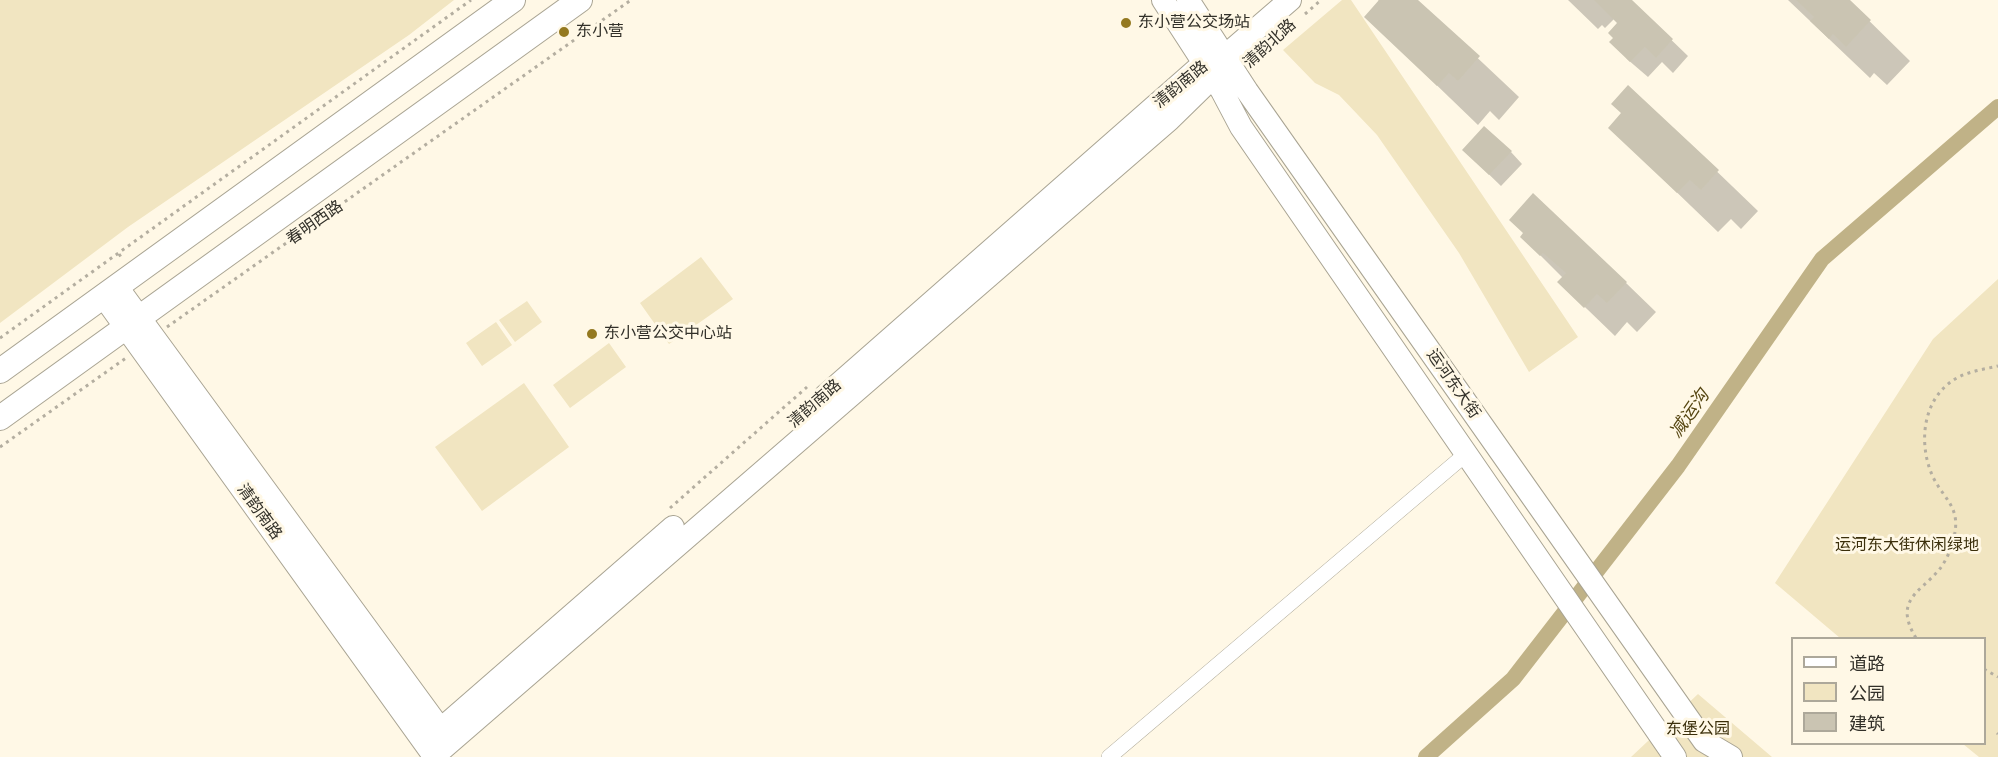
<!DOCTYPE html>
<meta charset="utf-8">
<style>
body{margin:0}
#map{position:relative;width:1998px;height:757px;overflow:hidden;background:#fff8e6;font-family:Arial,"Noto Sans SC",sans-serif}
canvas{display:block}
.legend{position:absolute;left:1791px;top:637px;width:195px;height:108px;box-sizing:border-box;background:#fff8e6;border:2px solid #ada89a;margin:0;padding:8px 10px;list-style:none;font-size:18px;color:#323029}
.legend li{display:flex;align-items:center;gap:12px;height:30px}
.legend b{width:30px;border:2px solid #ada89a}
</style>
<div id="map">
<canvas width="1998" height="757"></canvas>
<ul class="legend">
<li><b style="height:8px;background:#fff"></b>道路</li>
<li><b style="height:16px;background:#f1e5c1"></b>公园</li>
<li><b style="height:16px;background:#cac4b2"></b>建筑</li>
</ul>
</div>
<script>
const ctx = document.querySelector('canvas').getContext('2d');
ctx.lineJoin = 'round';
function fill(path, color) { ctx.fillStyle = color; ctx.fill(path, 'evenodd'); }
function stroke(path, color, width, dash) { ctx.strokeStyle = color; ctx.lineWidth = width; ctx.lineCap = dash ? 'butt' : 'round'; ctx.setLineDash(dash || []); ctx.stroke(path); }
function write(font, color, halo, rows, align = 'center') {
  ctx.font = font + ' Arial,"Noto Sans SC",sans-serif'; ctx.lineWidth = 6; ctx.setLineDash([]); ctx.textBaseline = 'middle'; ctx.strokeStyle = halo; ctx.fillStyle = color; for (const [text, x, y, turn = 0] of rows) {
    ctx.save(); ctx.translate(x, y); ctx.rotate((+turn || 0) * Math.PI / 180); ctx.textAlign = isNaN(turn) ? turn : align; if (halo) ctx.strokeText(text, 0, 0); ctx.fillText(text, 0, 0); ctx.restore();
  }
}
const green = new Path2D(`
 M0 0H454L409 35 128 227 0 323Z
 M1342 0H1351L1578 337 1529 372 1459 253 1377 135 1339 95 1315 83 1283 50Z
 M701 257 733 299 669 344 640 303Z
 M1998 279V757H1979L1963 744H1984V638H1840L1775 583 1933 339Z
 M527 301 542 322 515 342 499 320Z
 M496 322 512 345 482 366 466 343Z
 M609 343 626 367 570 408 553 385Z
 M524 383 569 447 482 511 435 447Z
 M1698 694 1772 757H1631Z`);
const shadow = new Path2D(`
 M1378 0H1416L1519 97 1499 120 1490 111 1478 125 1366 17 1380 2Z
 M1568 0H1630L1688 56 1673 73 1662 62 1648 77 1627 59 1614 39 1619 23 1614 19 1605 28 1602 25 1598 29Z
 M1788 0H1848L1910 61 1887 85 1874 73 1870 78Z
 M1629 87 1758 211 1741 229 1731 219 1718 232 1610 128 1623 113Z
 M1511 152 1522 164 1501 186 1475 161Z
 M1522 237 1626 283 1656 312 1637 332 1627 322 1615 336 1559 282 1563 278Z`);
const canal = new Path2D(`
 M1426 757 1513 679 1678 466 1822 259 1998 107`);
const building = new Path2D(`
 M1379 0H1418L1480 56 1458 81 1449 73 1437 86 1364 17Z
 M1594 0H1632L1673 39 1656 58 1645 47 1630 62 1609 42 1613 38 1608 33 1617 23Z
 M1796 0H1850L1871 20 1846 47 1833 34 1829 39 1810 21 1814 17Z
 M1628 85 1719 170 1701 190 1690 180 1677 193 1608 128 1621 113 1611 104Z
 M1484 126 1512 151 1489 175 1462 150Z
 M1533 193 1627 282 1607 303 1597 294 1584 308 1557 282 1566 273 1543 253 1540 256 1520 237 1523 233 1509 220Z`);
const path = new Path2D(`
 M1305 14 1321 0
 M1226 26 1240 16
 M119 254 123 260
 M167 327 631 0
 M0 338 471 0
 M0 447 126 358
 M670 508 807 387
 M1916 638C1889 594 1931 590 1946 559 1950 552 1952 544 1954 537 1961 508 1945 500 1934 479 1919 449 1921 407 1947 385 1961 372 1981 370 1998 366
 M1984 669 1998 677
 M1997 733 1998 734`);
const street = new Path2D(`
 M1109 757 1466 454`);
const secondary = new Path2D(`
 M1163 0 1222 91 1241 127 1675 757
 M1188 0 1247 91 1704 741 1731 757
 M117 287 449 741
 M104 297 434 756 1169 120 1213 77 1225 56 1290 0
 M825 396 1204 63 1225 56
 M425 743 673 527`);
const primary = new Path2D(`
 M0 371 513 0
 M0 418 580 0`);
const markers = [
 [1126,23,6,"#947920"],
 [564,32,6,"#947920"],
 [592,334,6,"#947920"]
];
const poiNames = [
 ["东小营公交场站",1138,23],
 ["东小营",576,32],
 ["东小营公交中心站",604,334]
];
const streetNames = [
 ["清韵北路",1270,44,-42],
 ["清韵南路",1181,85,-39],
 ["春明西路",315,223,-35],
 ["运河东大街",1453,384,55],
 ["清韵南路",815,404,-41],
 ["清韵南路",259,512,54]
];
const parkNames = [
 ["运河东大街休闲绿地",1907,546],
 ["东堡公园",1698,730]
];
const waterNames = [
 ["减运沟",1690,414,-55]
];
fill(green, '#f1e5c1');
fill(shadow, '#0003');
stroke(canal, '#c0b287', 16);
fill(building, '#cac4b2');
stroke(street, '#a9a493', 16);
stroke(secondary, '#a9a493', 24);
stroke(primary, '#a9a493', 26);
stroke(path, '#b4aea0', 3, [3, 4.5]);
stroke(street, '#fff', 15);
stroke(secondary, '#fff', 22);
stroke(primary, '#fff', 24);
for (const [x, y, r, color] of markers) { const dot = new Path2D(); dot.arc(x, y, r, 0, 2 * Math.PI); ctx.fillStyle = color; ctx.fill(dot); stroke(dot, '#fff8e6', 2); }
write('16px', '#323029', '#fff8e6', poiNames, 'left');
write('16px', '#323029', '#fff8e6', streetNames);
write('16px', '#3b2f0b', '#fff8e6', parkNames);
write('italic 18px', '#564611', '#fff8e6', waterNames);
</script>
